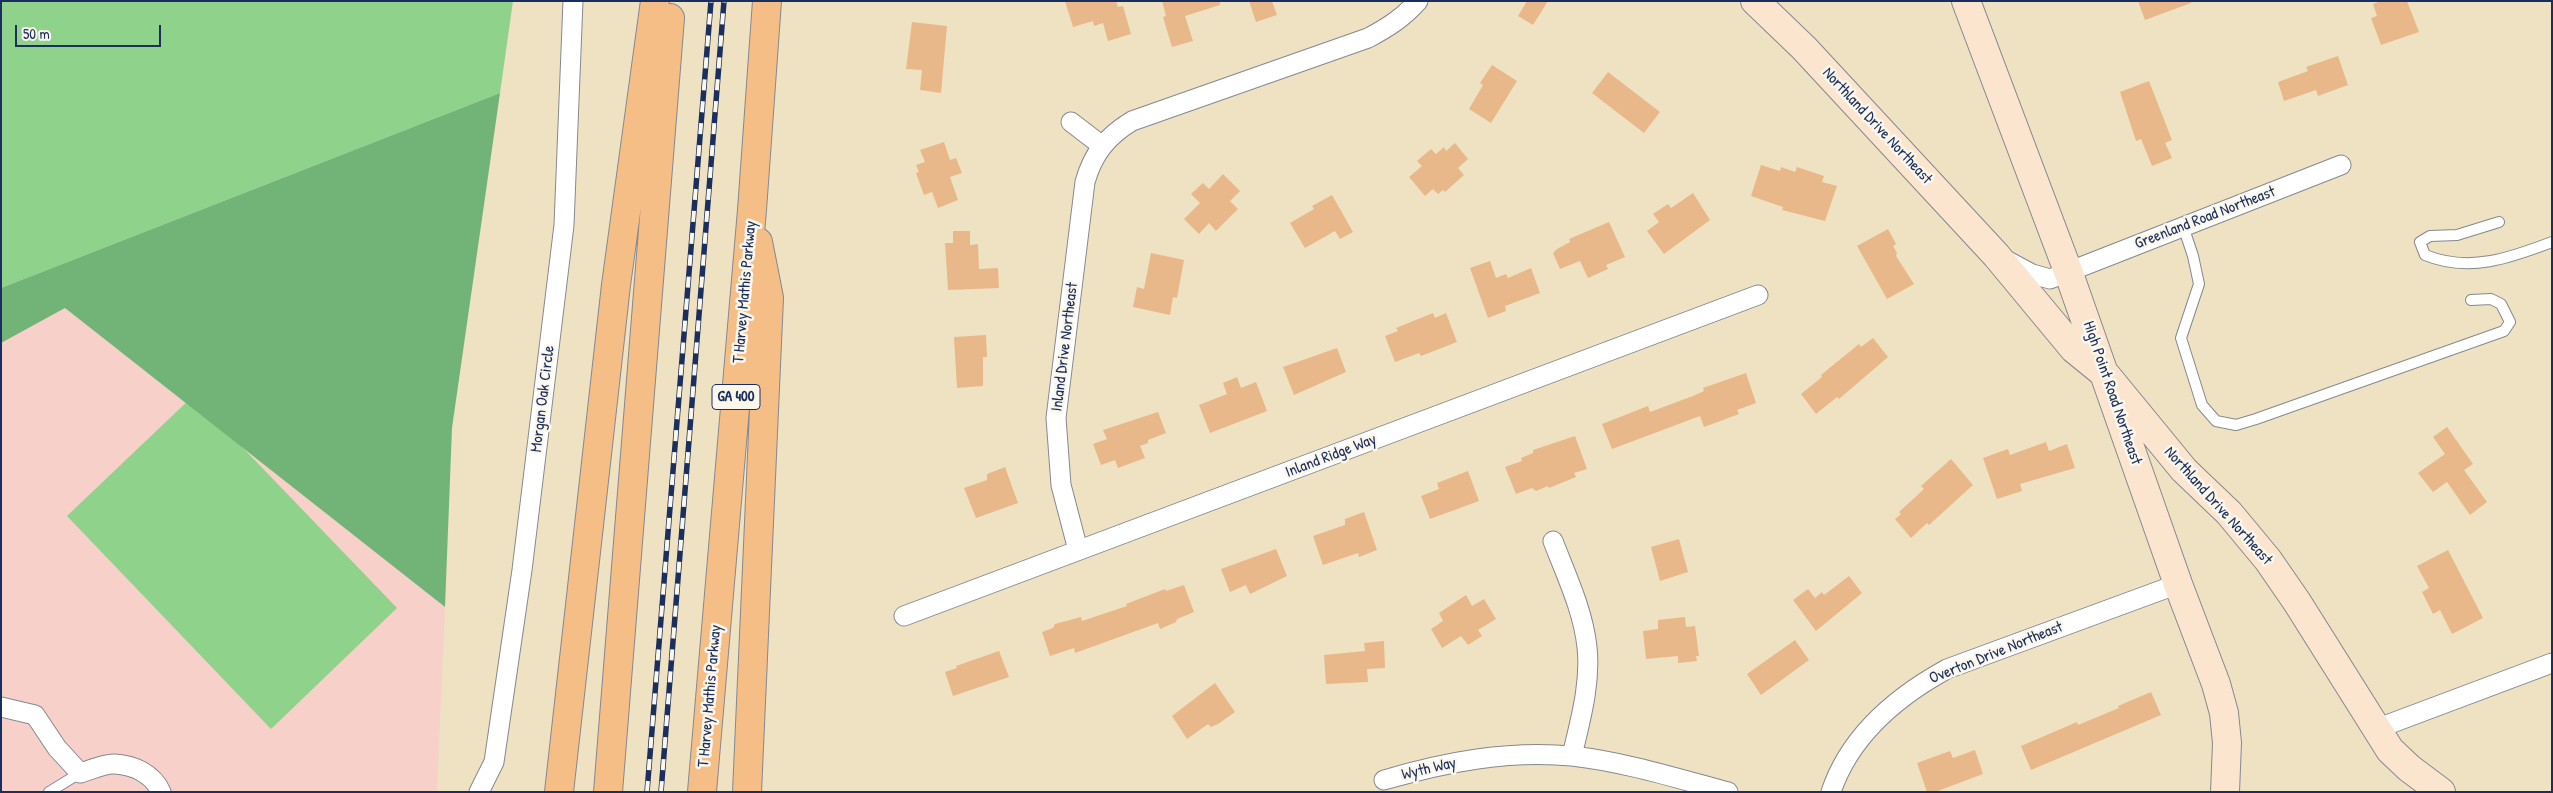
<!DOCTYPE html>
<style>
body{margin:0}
#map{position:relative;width:2553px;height:793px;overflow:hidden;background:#efe2c2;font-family:"Patrick Hand",sans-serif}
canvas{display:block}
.frame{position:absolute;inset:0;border:2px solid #1b2f5e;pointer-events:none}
.scale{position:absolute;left:15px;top:25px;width:146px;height:22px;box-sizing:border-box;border:2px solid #1b2f5e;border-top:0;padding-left:6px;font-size:15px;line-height:18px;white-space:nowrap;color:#1b2f5e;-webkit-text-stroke:4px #fbf7ec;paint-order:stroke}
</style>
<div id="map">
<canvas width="2553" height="793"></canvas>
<div class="frame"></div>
<div class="scale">50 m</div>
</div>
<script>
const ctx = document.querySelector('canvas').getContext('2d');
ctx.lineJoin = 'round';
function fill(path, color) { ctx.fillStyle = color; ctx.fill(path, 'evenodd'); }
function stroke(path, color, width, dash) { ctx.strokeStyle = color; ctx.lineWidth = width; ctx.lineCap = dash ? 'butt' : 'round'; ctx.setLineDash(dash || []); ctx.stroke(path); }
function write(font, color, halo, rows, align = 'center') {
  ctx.font = font + ' "Patrick Hand",sans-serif'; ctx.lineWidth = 5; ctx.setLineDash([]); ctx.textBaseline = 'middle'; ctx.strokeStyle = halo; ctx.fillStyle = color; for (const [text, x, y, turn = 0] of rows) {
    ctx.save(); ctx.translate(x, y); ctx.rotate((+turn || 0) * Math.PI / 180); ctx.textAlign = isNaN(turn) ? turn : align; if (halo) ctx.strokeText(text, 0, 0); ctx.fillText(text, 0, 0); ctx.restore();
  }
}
const built = new Path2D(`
 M65 308 445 607 437 792H1V343Z`);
const green = new Path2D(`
 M1 1H513L500 93 1 288Z
 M193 396 397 608 271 729 67 516Z`);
const forest = new Path2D(`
 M500 93 452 428 445 607 65 308 1 343V288Z`);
const building = new Path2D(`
 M1065 1H1116L1118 7 1123 6 1131 34 1108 41 1103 23 1094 26 1093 21 1073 27Z
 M1162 1H1220V5L1185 16 1193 41 1172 47 1163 17 1166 16Z
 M1249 1H1272L1277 15 1256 22Z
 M1527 1H1548L1533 25 1518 16Z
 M2138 1H2191V3L2145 20Z
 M2381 1H2407L2419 32 2381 45 2371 18 2377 16 2373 4Z
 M912 22 947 26 941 93 920 90 922 70 906 69Z
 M2338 56 2348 85 2318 96 2316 90 2284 101 2278 82 2308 71 2306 67Z
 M1492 65 1517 81 1491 123 1469 109 1483 85 1480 83Z
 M1608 72 1660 112 1644 133 1592 93Z
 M2149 81 2172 140 2165 143 2172 158 2152 166 2141 139 2136 141 2120 92Z
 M944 142 950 160 956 158 962 173 950 177 958 200 938 208 932 192 924 195 916 173 919 172 916 165 925 162 920 150Z
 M1455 143 1468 159 1458 168 1464 175 1445 192 1443 190 1438 194 1433 189 1425 196 1409 177 1422 166 1417 161 1431 149 1436 154 1444 147 1446 151Z
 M1761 165 1780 171 1781 167 1795 172 1797 167 1824 176 1822 182 1837 186 1825 221 1782 210 1783 207 1751 196Z
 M1223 174 1240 191 1230 201 1238 209 1216 231 1209 223 1199 234 1184 219 1200 203 1191 194 1203 183 1209 189Z
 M1693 193 1710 220 1664 254 1647 231 1659 222 1653 214 1668 204 1671 208Z
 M1332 195 1353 232 1340 239 1335 231 1305 248 1290 223 1314 209 1312 206Z
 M1609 222 1625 257 1606 265 1608 269 1588 278 1580 261 1560 269 1553 253 1557 249 1570 242 1569 239Z
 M1888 229 1896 244 1893 246 1897 253 1896 256 1914 284 1887 299 1857 246Z
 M953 231H970V245L978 244 979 269 998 268 999 288 948 290 945 243H953Z
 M1151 253 1184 260 1177 298 1173 297 1170 315 1133 307 1137 287 1144 289Z
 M1490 261 1496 278 1506 274 1508 278 1531 268 1540 293 1505 306 1506 311 1488 318 1470 268Z
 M1433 313 1435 318 1446 313 1457 342 1421 356 1419 353 1395 362 1385 336 1398 331 1396 328Z
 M986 335 987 357H983V386L957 388 954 337Z
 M1873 338 1888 357 1839 399 1837 397 1816 414 1801 394 1822 377 1821 375 1859 344 1861 347Z
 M1337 348 1346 372 1294 395 1283 367Z
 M1746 373 1756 403 1737 410 1739 414 1704 427 1700 416 1612 449 1602 424 1648 406 1650 412 1693 396 1704 391 1703 388Z
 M1237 377 1241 388 1256 382 1267 411 1210 433 1199 405 1227 394 1223 383Z
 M1158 412 1166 433 1148 440V443L1140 446 1145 458 1118 468 1115 460 1101 465 1093 444 1107 439 1103 430Z
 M2447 427 2473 464 2464 470 2487 502 2470 515 2447 482 2433 492 2418 473 2445 454 2433 437Z
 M1575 436 1587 469 1574 473 1576 477 1549 488 1548 486 1536 491 1532 488 1516 494 1505 467 1522 461 1521 458 1533 453V450Z
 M2046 442 2049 451 2067 444 2075 468 2020 484 2022 491 1997 499 1983 458 2008 449 2010 455Z
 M1951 459 1973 485 1929 525 1927 523 1911 538 1895 519 1901 514 1899 512 1924 489 1921 486Z
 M1005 467 1018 503 976 518 964 488 987 480V474Z
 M1468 471 1479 501 1430 519 1421 496 1439 489 1437 483Z
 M1364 512 1377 550 1359 557 1358 553 1323 565 1313 536 1345 525V519Z
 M1679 539 1688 572 1660 581 1651 547Z
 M1276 549 1287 576 1250 594 1246 585 1230 592 1221 569Z
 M2448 550 2483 618 2452 634 2440 610 2433 614 2422 592 2429 588 2417 566Z
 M1849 576 1862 593 1816 631 1793 600 1808 589 1815 598 1822 592 1824 595Z
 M1184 585 1194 612 1177 619 1176 622 1160 629 1158 623 1075 653 1074 648 1050 656 1042 632 1053 628 1055 624 1081 617 1082 621 1127 606 1126 604 1165 589 1166 591Z
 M1466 595 1472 606 1484 599 1496 619 1478 630 1482 636 1468 645 1461 636 1442 648 1431 629 1443 621 1439 613Z
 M1685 617 1686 627 1695 626 1699 656H1696L1697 661 1678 663V656L1646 659 1643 631 1658 629V620Z
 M1795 640 1809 660 1761 695 1747 674Z
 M1384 641 1385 668 1367 669 1368 682 1326 684 1324 655 1365 651 1364 643Z
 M999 651 1009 677 953 696 945 672 957 668 956 666Z
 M1215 683 1235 712 1218 724 1211 727 1208 724 1187 739 1172 716Z
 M2151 692 2161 715 2031 770 2021 746 2077 722 2078 725 2119 708 2118 706Z
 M1975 750 1983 774 1935 792H1927L1917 763 1950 751 1953 758Z`);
const lane = new Path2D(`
 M2499 222 2457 235 2430 236 2420 242 2425 255C2469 273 2510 258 2552 242
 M2183 226 2193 256 2199 284 2181 338 2202 405 2216 421 2236 425 2256 419 2504 331 2510 322 2501 304 2491 299 2471 300
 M49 792 80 773`);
const street = new Path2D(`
 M1071 122 1101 145
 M2006 260 2032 274 2050 279 2341 165
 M1553 541C1566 575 1583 610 1587 647 1591 684 1580 721 1572 756
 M1078 550 1061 485 1056 418 1085 182C1093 154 1106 137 1132 121L1368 38C1387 28 1403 18 1418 1
 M904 616 1758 295
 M1 707 35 715 57 748 80 773C91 770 105 763 115 764 134 765 153 774 161 792
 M2376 729 2552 663
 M1384 780C1446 762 1508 750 1572 756 1625 762 1676 778 1728 792
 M479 792 494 762 522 570 564 225 573 1
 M1831 792C1850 735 1896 697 1947 669L2178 584`);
const secondary = new Path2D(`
 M1755 1 1804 48 1996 255 2074 349 2106 375 2184 470 2229 513 2268 560 2297 602 2390 750 2409 768 2441 792
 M1966 1 2068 271 2178 584 2216 684 2224 713 2227 743 2225 792`);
const highway = new Path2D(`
 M559 792 616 285 655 1
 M608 792 670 18
 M702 792 752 210 767 1
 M747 792 769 298 758 242`);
const rail = new Path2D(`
 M647 792 711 1
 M661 792 724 1`);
const shields = [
 [736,397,48]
];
const shieldNames = [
 ["GA 400",736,397]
];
const streetNames = [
 ["Northland Drive Northeast",1877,126,47],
 ["Greenland Road Northeast",2205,218,-21],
 ["T Harvey Mathis Parkway",745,292,-85],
 ["Inland Drive Northeast",1065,347,-83],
 ["High Point Road Northeast",2112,393,71],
 ["Morgan Oak Circle",543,399,-83],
 ["Inland Ridge Way",1331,456,-21],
 ["Northland Drive Northeast",2218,506,48],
 ["Overton Drive Northeast",1996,653,-22],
 ["T Harvey Mathis Parkway",710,696,-85],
 ["Wyth Way",1429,769,-13]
];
fill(built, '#f7d0c9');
fill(green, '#8ed28b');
fill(forest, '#72b477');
fill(building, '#e8b88a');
stroke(lane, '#858890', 12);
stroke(street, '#858890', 21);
stroke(secondary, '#858890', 30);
stroke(highway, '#858890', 30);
stroke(lane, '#fff', 10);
stroke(street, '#fff', 19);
stroke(secondary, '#fbe5cf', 28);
stroke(highway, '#f6be87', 28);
stroke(rail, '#1b2f5e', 5.5);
stroke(rail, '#fbf7ec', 4, [11]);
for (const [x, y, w] of shields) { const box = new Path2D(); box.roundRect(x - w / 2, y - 12.5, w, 25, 4); ctx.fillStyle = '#fbf7ec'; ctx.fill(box); stroke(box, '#1b2f5e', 1); }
write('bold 15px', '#1b2f5e', null, shieldNames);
write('16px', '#1b2f5e', '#fbf7ec', streetNames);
</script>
